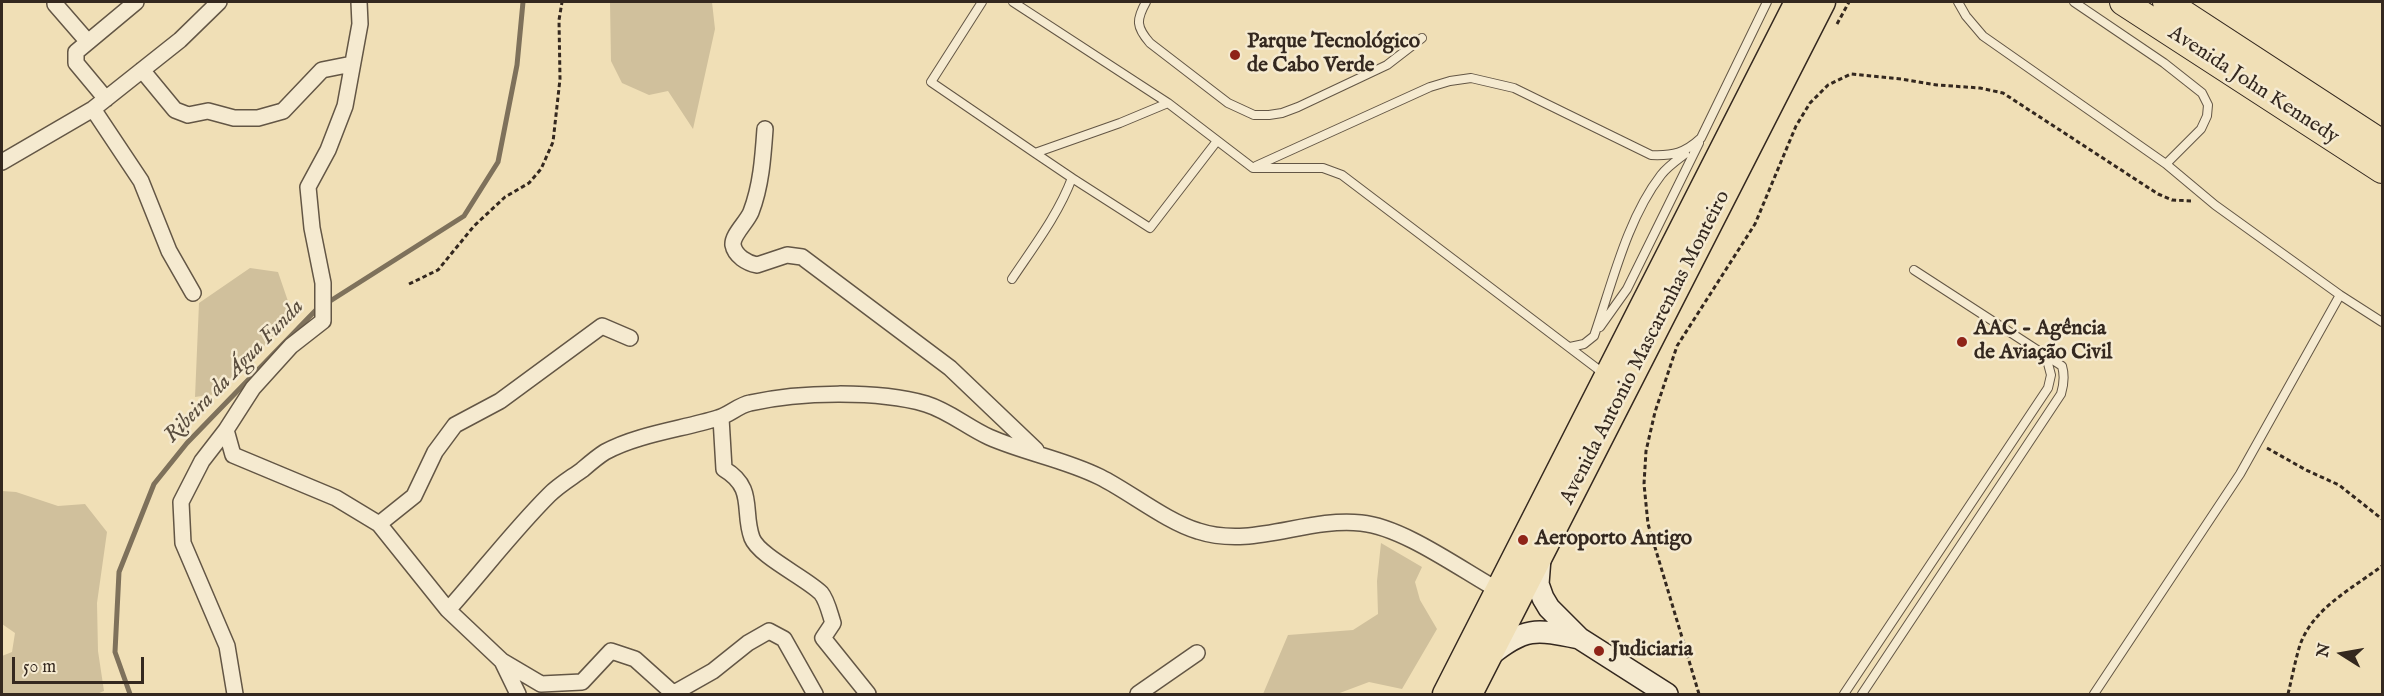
<!DOCTYPE html>
<meta charset="utf-8">
<style>
body{margin:0}
#map{position:relative;width:2384px;height:696px;overflow:hidden;background:#f0dfb6;font-family:"IM FELL English",serif}
canvas{display:block}
.frame{position:absolute;inset:0;border:3px solid #34281f;pointer-events:none}
.north{position:absolute;left:2312px;top:624px;width:60px;height:60px;-webkit-text-stroke:4px #f5ead0;paint-order:stroke;rotate:281deg;font-size:16px;font-weight:700;line-height:24px;text-align:center;color:#34281f}
.north::after{content:'';display:block;margin:auto;width:21px;height:27px;background:#34281f;clip-path:polygon(50% 0,100% 100%,50% 72%,0 100%)}
.scale{position:absolute;left:12px;top:657px;width:132px;height:27px;box-sizing:border-box;border:3px solid #34281f;border-top:0;padding-left:8px;font-size:18px;line-height:21px;white-space:nowrap;color:#34281f;-webkit-text-stroke:4px #f5ead0;paint-order:stroke}
</style>
<div id="map">
<canvas width="2384" height="696"></canvas>
<div class="frame"></div>
<div class="north">N</div>
<div class="scale">50 m</div>
</div>
<script>
const ctx = document.querySelector('canvas').getContext('2d');
ctx.lineJoin = 'round';
function fill(path, color) { ctx.fillStyle = color; ctx.fill(path, 'evenodd'); }
function stroke(path, color, width, dash) { ctx.strokeStyle = color; ctx.lineWidth = width; ctx.lineCap = dash ? 'butt' : 'round'; ctx.setLineDash(dash || []); ctx.stroke(path); }
function write(font, color, halo, rows, align = 'center') {
  ctx.font = font + ' "IM FELL English",serif'; ctx.lineWidth = 5; ctx.setLineDash([]); ctx.textBaseline = 'middle'; ctx.strokeStyle = halo; ctx.fillStyle = color; for (const [text, x, y, turn = 0] of rows) {
    ctx.save(); ctx.translate(x, y); ctx.rotate((+turn || 0) * Math.PI / 180); ctx.textAlign = isNaN(turn) ? turn : align; if (halo) ctx.strokeText(text, 0, 0); ctx.fillText(text, 0, 0); ctx.restore();
  }
}
const green = new Path2D(`
 M610 2H712L715 29 693 129 668 91 649 95 622 83 611 61Z
 M250 268 278 272 291 310 273 337 216 394 195 397 199 303Z
 M2 491 16 492 58 506 85 504 107 532 97 603 98 651 104 691 97 694H2V656L12 652 15 633 2 624Z
 M1381 543 1422 567 1415 582 1420 600 1437 629 1402 689 1369 682 1337 694H1263L1288 635 1353 630 1378 614 1377 581Z`);
const stream = new Path2D(`
 M130 694 115 652 119 572 154 484 187 443 316 310 464 216 498 162 517 65 523 2`);
const path = new Path2D(`
 M1837 24 1849 2
 M409 284 438 270 474 226 505 197 529 183 541 169 553 142 560 79 559 20 562 2
 M2267 448 2306 470 2339 485 2382 519
 M1699 694 1648 524 1644 484 1646 451 1655 412 1677 346 1755 224 1796 126 1810 103 1828 85 1851 74 1901 79 1937 85 1980 88 2003 93 2158 194 2172 200 2191 201
 M2288 694C2292 678 2295 661 2300 645 2313 608 2353 588 2382 566`);
const service = new Path2D(`
 M982 2 931 82 1035 153
 M1013 2 1168 103
 M1146 2C1136 20 1136 27 1150 43L1228 103 1254 115H1269L1282 113 1298 107 1387 65 1422 38
 M1958 2 1966 16 1983 36 2166 164 2215 205 2340 295 2382 322
 M2074 2 2164 63 2202 93 2208 105 2207 116 2201 129 2166 164
 M1256 166 1430 87 1450 81 1471 78 1514 88 1651 155C1673 156 1685 153 1701 138L1767 2
 M1072 178 1150 228 1217 141
 M1012 279C1034 246 1058 215 1072 178L1035 153 1120 123 1168 103 1253 168H1323L1342 175 1603 373
 M1600 327 1627 289 1699 143
 M1570 347 1584 344 1594 336C1612 284 1627 219 1661 175 1667 167 1677 160 1685 154
 M1844 694 2048 388 2051 375 2046 356
 M1862 694 2061 394C2064 384 2065 376 2062 366L1914 270
 M2094 694 2240 474 2340 295`);
const minor = new Path2D(`
 M55 4 88 42
 M142 70 175 110 188 115 208 111 234 118H258L283 111 322 70 352 64
 M106 99 76 63V52L136 2
 M93 109 141 181 169 251 193 293
 M765 129C763 158 761 186 751 212 747 222 732 235 733 245 735 256 747 263 757 265L787 255 802 257 950 368 1036 450
 M2 162 93 109 180 40 219 2
 M721 418 724 469C756 488 742 511 752 538 759 556 806 578 821 593 827 600 830 614 833 623L823 638 868 694
 M226 430 233 455 336 498 379 524
 M448 610 379 524 414 496 435 452 455 425 500 401 602 326 630 338
 M502 661 541 684 582 682 611 651 635 659 674 694
 M674 693 713 671 748 643 769 631 784 639 815 694
 M235 694 227 646 183 543 181 502 202 461 226 430 253 388 291 346 323 321V283L312 228 308 187 328 150 345 106 360 24 359 2
 M518 694 502 661 448 610C482 572 513 531 549 495 559 485 571 478 582 470 589 464 597 457 605 452 638 434 683 429 718 418 729 415 739 405 750 403 799 392 877 390 926 404 949 411 967 427 989 437 1025 453 1064 459 1100 477 1130 492 1167 522 1198 531 1253 549 1306 517 1361 523 1403 527 1460 569 1498 590
 M1138 694 1197 653`);
const secondary = new Path2D(`
 M1540 558 1538 584 1543 598 1549 608 1579 638 1667 694
 M1489 656C1525 627 1535 629 1579 638`);
const primary = new Path2D(`
 M1445 694 1797 2
 M1470 694 1823 2`);
const trunk = new Path2D(`
 M2123 2 2382 170
 M2166 2 2382 143`);
const markers = [
 [1235,55,6,"#8f2418"],
 [1962,342,6,"#8f2418"],
 [1523,540,6,"#8f2418"],
 [1599,651,6,"#8f2418"]
];
const poiNames = [
 ["Parque Tecnológico",1247,43],
 ["de Cabo Verde",1247,67],
 ["AAC - Agência",1974,330],
 ["de Aviação Civil",1974,354],
 ["Aeroporto Antigo",1535,540],
 ["Judiciaria",1611,651]
];
const streetNames = [
 ["Avenida John Kennedy",2253,86,33],
 ["Avenida Antonio Mascarenhas Monteiro",1646,348,-63]
];
const waterNames = [
 ["Ribeira da Água Funda",235,372,-46]
];
fill(green, '#d0c09c');
stroke(stream, '#7e715b', 5);
stroke(service, '#635645', 10);
stroke(minor, '#635645', 18);
stroke(secondary, '#34281f', 24);
stroke(primary, '#34281f', 27);
stroke(trunk, '#34281f', 28);
stroke(path, '#34281f', 3, [4.5, 3]);
stroke(service, '#f5ead0', 8);
stroke(minor, '#f5ead0', 15);
stroke(secondary, '#f5ead0', 21);
stroke(primary, '#f0dfb6', 24);
stroke(trunk, '#f0dfb6', 26);
for (const [x, y, r, color] of markers) { const dot = new Path2D(); dot.arc(x, y, r, 0, 2 * Math.PI); ctx.fillStyle = color; ctx.fill(dot); stroke(dot, '#f5ead0', 2); }
write('bold 21px', '#34281f', '#f5ead0', poiNames, 'left');
write('21px', '#34281f', '#f5ead0', streetNames);
write('italic 22px', '#594c3d', '#f5ead0', waterNames);
</script>
